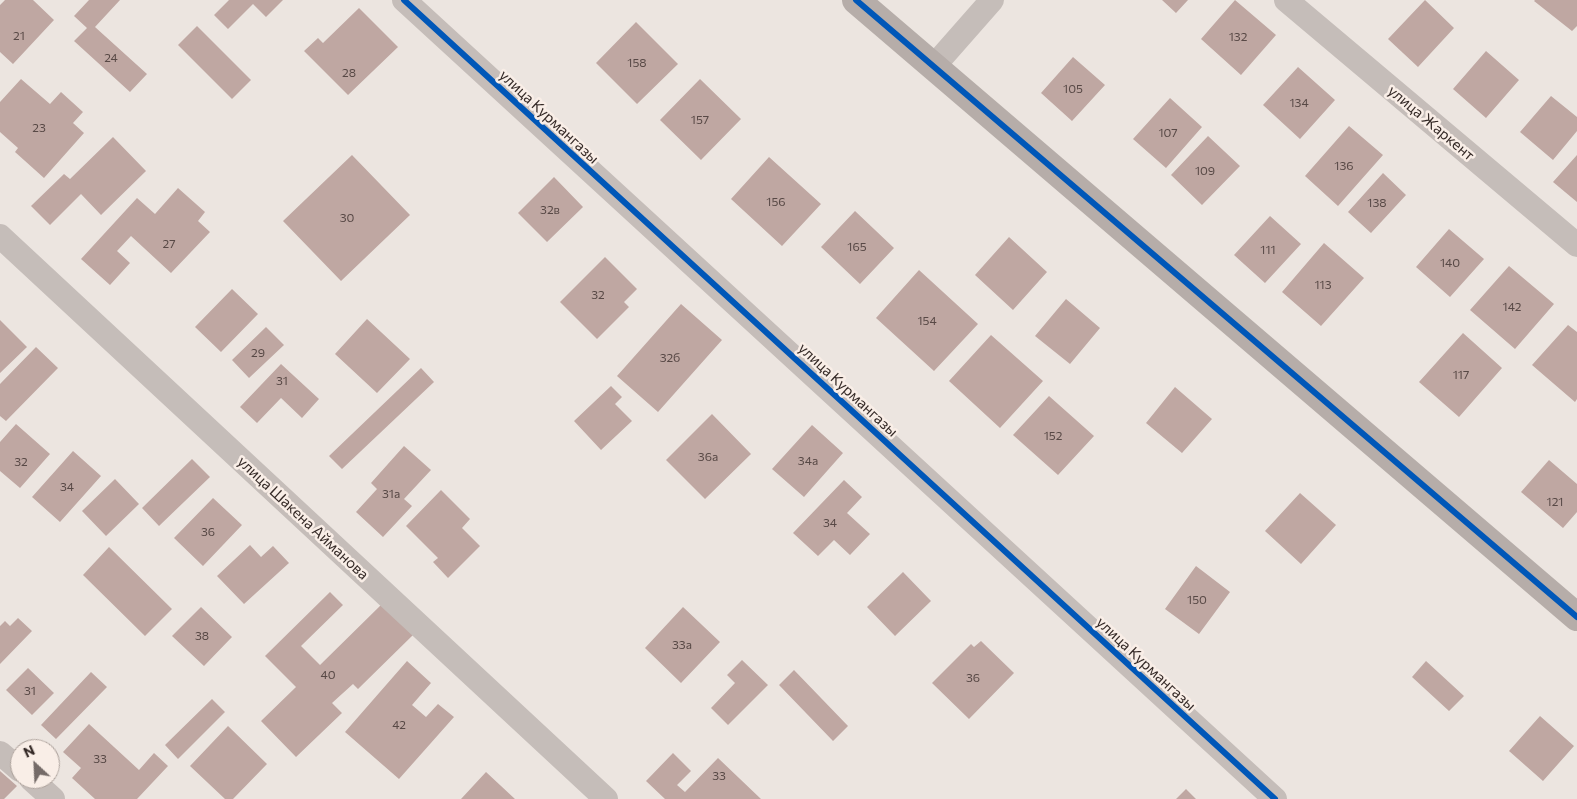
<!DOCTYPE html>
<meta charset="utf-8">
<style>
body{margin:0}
#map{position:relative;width:1577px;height:799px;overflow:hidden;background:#ece5e0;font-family:Commissioner,sans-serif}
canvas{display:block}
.north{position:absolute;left:10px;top:739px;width:50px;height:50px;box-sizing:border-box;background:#f9eee7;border:1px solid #aba09a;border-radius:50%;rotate:335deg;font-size:14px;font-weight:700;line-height:20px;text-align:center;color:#352a27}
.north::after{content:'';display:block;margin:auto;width:18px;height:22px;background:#756b68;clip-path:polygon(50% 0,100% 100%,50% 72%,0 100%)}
</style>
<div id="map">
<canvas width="1577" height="799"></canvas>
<div class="north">N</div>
</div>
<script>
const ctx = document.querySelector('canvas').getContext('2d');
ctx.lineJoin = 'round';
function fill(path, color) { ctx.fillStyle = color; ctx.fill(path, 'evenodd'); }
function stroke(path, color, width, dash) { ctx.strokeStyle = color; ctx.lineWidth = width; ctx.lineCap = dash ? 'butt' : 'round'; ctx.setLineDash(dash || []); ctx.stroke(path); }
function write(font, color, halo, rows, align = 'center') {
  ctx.font = font + ' Commissioner,sans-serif'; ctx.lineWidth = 5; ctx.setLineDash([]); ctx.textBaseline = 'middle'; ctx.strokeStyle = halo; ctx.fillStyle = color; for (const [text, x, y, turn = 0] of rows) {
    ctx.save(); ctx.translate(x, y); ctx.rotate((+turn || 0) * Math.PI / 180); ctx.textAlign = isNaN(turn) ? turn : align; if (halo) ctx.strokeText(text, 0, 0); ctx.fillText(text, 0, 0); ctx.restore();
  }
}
const building = new Path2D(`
 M5 0H33L54 20 13 64 0 52V5Z
 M89 0H120L95 27 147 74 130 92 74 41 87 28 74 16Z
 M229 0H283L266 17 253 4 228 29 214 15Z
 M1162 0H1188L1176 13Z
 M1235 0 1276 35 1241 75 1201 39Z
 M1425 0 1454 28 1418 67 1388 39Z
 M1535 0H1577V26L1572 31 1534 1Z
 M359 8 398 47 348 95 304 51 318 38 323 43Z
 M636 22 678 64 637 104 596 63Z
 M197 26 251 80 232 99 178 45Z
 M1486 51 1519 80 1486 118 1453 89Z
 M1073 57 1105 85 1072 121 1041 93Z
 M1298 67 1335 100 1300 139 1263 105Z
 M21 79 50 104 61 92 83 112 73 123 84 133 44 178 15 152 18 148 0 132V102Z
 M700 79 741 119 701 160 660 120Z
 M1551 96 1577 117V131L1553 160 1520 132Z
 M1170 98 1202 127 1166 168 1133 139Z
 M1349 126 1383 155 1338 206 1305 176Z
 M1208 136 1240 166 1202 205 1171 175Z
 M113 137 146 171 101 215 81 194 50 225 31 206 64 174 70 179Z
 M352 155 410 215 341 281 283 221Z
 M1577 155V202L1553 182Z
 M769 157 821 204 782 246 731 199Z
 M1383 173 1406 195 1371 233 1348 212Z
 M554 177 583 207 547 242 518 213Z
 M178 188 205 212 198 221 210 232 171 273 131 236 117 251 130 263 110 285 81 259 137 198 155 214Z
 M855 211 894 248 860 284 821 247Z
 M1270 216 1301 244 1265 283 1234 255Z
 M1449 229 1484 259 1450 297 1416 267Z
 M1009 237 1047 272 1013 310 975 275Z
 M1324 243 1364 278 1321 326 1282 292Z
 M605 257 637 289 624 302 629 307 597 339 560 302Z
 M1509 266 1554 304 1515 349 1470 310Z
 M919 270 978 324 934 371 876 318Z
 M232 289 258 314 221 352 195 327Z
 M1066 299 1100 328 1070 364 1035 336Z
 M681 304 722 340 658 412 617 376Z
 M367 319 410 359 377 393 335 354Z
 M0 320 27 347 0 373Z
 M1568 325 1577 332V399L1575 402 1532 365Z
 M266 327 284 345 249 378 232 360Z
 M1463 333 1502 368 1459 417 1419 382Z
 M991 335 1043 381 1000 428 949 381Z
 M36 347 58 368 6 421 0 416V384Z
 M281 364 319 399 302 418 281 398 257 423 240 407Z
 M421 368 434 382 342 469 329 456Z
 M611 386 622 397 615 404 632 421 601 450 574 421Z
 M1175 387 1212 419 1182 453 1146 423Z
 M1049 396 1094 436 1058 475 1013 435Z
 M712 414 751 454 705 499 666 460Z
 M16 424 50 454 20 488 0 471V442Z
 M812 425 843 453 804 497 772 469Z
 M404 446 431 470 404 499 412 506 383 537 356 512 377 489 371 483Z
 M73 451 101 476 60 522 32 497Z
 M192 459 210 477 159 526 142 508Z
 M1549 460 1577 484V512L1563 528 1521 492Z
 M115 479 139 504 106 536 82 511Z
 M844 480 862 497 847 513 870 534 850 555 834 540 818 556 793 533Z
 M441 490 470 519 462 528 480 546 448 578 433 562 438 558 406 526Z
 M1300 493 1336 525 1301 564 1265 531Z
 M213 498 242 525 203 566 174 538Z
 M250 545 261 557 273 546 289 563 244 604 217 576Z
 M109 547 172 609 145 636 83 575Z
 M1196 566 1230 592 1199 634 1165 609Z
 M903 572 931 601 895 636 867 607Z
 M330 592 343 605 301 646 320 665 382 604 413 635 358 689 353 684 332 703 342 713 296 757 261 721 296 687 265 656Z
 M201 607 232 637 204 666 172 636Z
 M683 607 720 642 681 683 645 648Z
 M18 618 32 631 0 664V626L5 621 10 626Z
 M981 641 1014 673 969 719 932 683 971 644 974 647Z
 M742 660 768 685 728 725 711 708 735 683 727 675Z
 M407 661 431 683 412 705 426 717 438 704 454 717 399 779 345 732Z
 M1426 661 1464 696 1449 711 1412 677Z
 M28 668 54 693 32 715 6 690Z
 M794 670 848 726 833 741 779 685Z
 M91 672 107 687 56 739 41 725Z
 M212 699 225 712 178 759 165 745Z
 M1540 716 1574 746 1543 781 1509 751Z
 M89 724 139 770 154 753 168 766 137 799H95L72 778 81 768 63 752Z
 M228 726 267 764 233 799H225L190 766Z
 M673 753 691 771 677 785 685 792 718 758 761 799H665L646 781Z
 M0 771 17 786 4 799H0Z
 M486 772 515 799H461Z
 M1186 789 1196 799H1176Z`);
const street = new Path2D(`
 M404 0 1275 799
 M1286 0 1577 245
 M934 66 992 0
 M0 236 606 799
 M0 753 20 770
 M31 779 53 799`);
const secondary = new Path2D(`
 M856 0 1577 617`);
const cycleway = new Path2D(`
 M404 0 1275 799
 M856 0 1577 617`);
const numberNames = [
 ["21",19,36],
 ["132",1238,37],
 ["24",111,58],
 ["158",637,63],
 ["28",349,73],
 ["105",1073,89],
 ["134",1299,103],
 ["157",700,120],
 ["23",39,128],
 ["107",1168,133],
 ["136",1344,166],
 ["109",1205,171],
 ["156",776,202],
 ["138",1377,203],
 ["32в",550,210],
 ["30",347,218],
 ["27",169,244],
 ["165",857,247],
 ["111",1268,250],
 ["140",1450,263],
 ["113",1323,285],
 ["32",598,295],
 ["142",1512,307],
 ["154",927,321],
 ["29",258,353],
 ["32б",670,358],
 ["117",1461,375],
 ["31",282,381],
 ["152",1053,436],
 ["36а",708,457],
 ["34а",808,461],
 ["32",21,462],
 ["34",67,487],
 ["31а",391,494],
 ["121",1555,502],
 ["34",830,523],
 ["36",208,532],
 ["150",1197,600],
 ["38",202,636],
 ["33а",682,645],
 ["40",328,675],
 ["36",973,678],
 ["31",30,691],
 ["42",399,725],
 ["33",100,759],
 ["33",719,776]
];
const streetNames = [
 ["улица Курмангазы",549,117,43],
 ["улица Жаркент",1431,123,40],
 ["улица Курмангазы",848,390,43],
 ["улица Шакена Айманова",303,518,43],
 ["улица Курмангазы",1146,664,43]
];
fill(building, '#bfa7a2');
stroke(street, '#c5bdb9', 24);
stroke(secondary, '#b6ada9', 28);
stroke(cycleway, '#0057b8', 6);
write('12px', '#584946', null, numberNames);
write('15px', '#352a27', '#f9eee7', streetNames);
</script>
